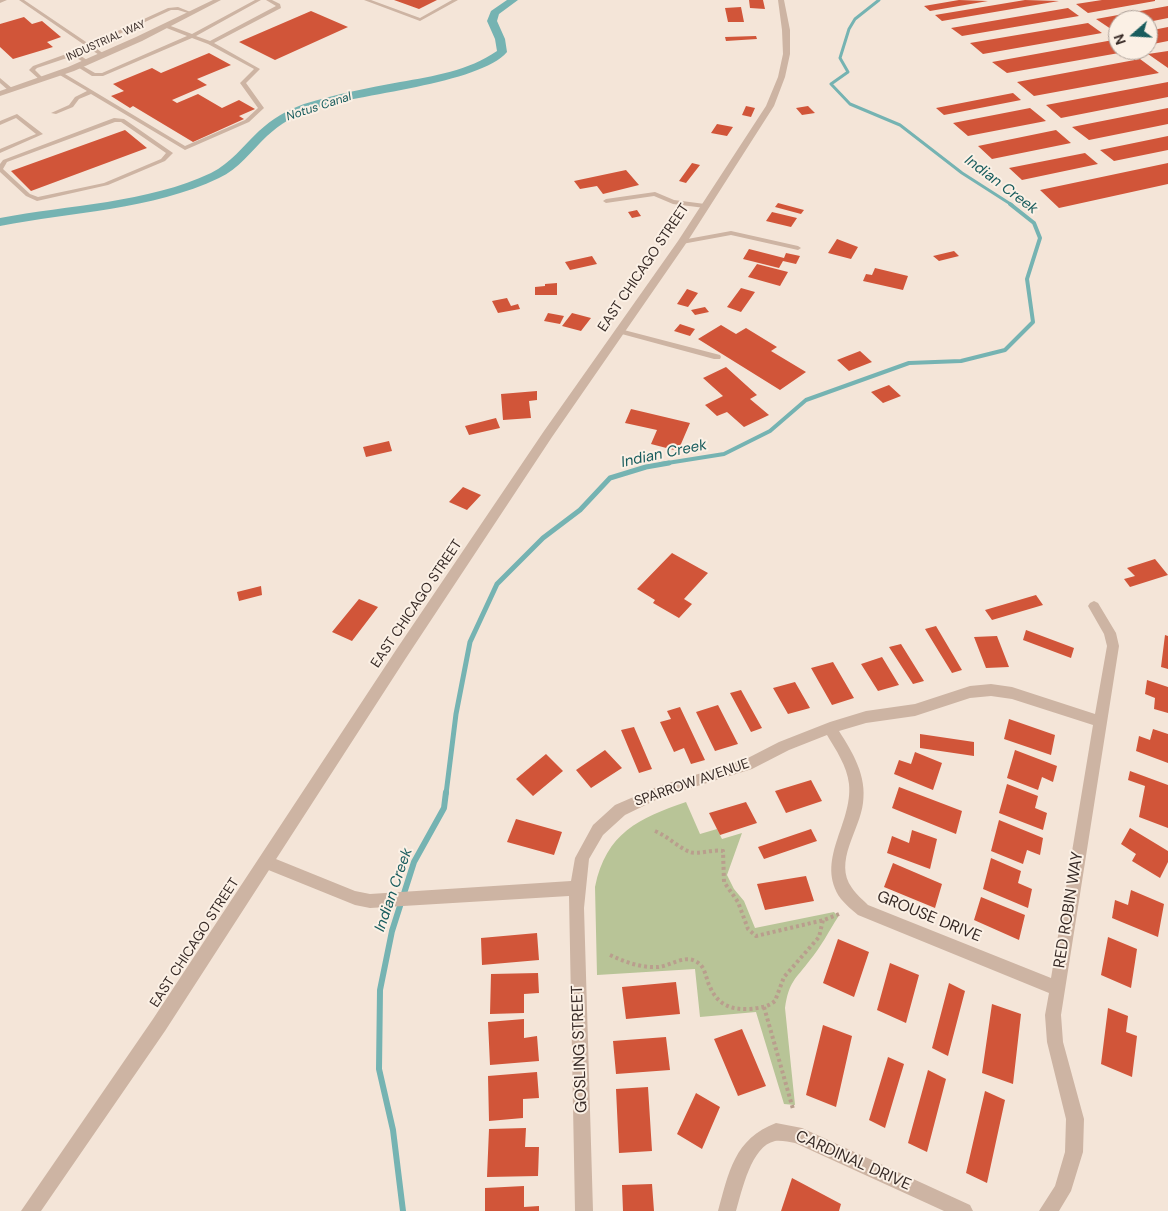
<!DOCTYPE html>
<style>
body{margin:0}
#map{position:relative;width:1168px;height:1211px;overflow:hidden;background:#f4e5d8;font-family:"DM Sans",sans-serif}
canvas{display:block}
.north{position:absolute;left:1108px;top:10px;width:50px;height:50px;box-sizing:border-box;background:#fbf0e5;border:1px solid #ada199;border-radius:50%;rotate:251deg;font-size:14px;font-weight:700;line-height:20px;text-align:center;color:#372a26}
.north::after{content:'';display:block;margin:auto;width:18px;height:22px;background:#185c5d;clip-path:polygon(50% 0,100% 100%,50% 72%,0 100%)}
</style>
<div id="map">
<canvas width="1168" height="1211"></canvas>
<div class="north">N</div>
</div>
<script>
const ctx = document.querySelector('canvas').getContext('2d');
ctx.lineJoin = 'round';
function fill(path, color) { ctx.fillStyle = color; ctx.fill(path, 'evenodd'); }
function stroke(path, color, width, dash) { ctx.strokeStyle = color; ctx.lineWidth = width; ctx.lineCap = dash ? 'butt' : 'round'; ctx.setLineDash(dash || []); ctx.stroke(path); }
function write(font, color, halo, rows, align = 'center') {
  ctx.font = font + ' "DM Sans",sans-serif'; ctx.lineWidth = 4; ctx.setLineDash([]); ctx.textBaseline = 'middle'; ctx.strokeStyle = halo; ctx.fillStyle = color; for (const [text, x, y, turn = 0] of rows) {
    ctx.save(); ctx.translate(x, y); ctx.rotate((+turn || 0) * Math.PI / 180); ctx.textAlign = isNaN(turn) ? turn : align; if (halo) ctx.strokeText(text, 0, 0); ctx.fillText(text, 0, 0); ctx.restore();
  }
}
const green = new Path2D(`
 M686 802 700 834 717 829 722 839 742 833 727 875 734 889 744 901 755 928 834 912 838 917C829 931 821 947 810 960 795 980 789 981 785 1008L795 1105 784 1104 756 1012 700 1017 695 969 597 975 595 887C606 833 639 818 686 802Z`);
const streamFar3 = new Path2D(`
 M879 0 855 19 849 29 840 58 848 72 831 84 850 104 900 125 962 173 1012 205`);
const streamFar2 = new Path2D(`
 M661 464 724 454 770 431 806 400 909 363 961 361 1005 350 1033 322 1027 279 1040 238 1034 223 1010 204`);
const streamFar1 = new Path2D(`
 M446 794 456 714 470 642 497 584 543 538 580 510 610 478 646 467 669 463`);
const stream = new Path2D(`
 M403 1211 393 1130 379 1069 380 990 392 931 414 862 444 808 446 792`);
const canal = new Path2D(`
 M507 0H518L499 14 497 21 505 39 507 52C480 84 357 94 312 109 295 115 280 124 267 136 251 151 239 169 219 178 152 210 72 212 0 226V218C68 205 148 203 211 173 231 163 243 146 259 131 272 119 287 110 304 104 336 94 368 88 400 82 434 76 468 71 497 51L495 39 487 21 491 11Z`);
const building = new Path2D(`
 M394 0H437L419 9Z
 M749 0H763L765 9 750 8Z
 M959 0 988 1 930 11 924 6Z
 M1025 0 1059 1 942 21 935 15Z
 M1102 0H1155V1L1088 13 1076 4Z
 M1168 6V18L1148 22V20H1118V27L1111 29 1096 19Z
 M741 7 744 22H728L725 8Z
 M1068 8 1079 16 962 36 951 28Z
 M311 11 348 27 275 60 239 42Z
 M24 17 32 24 42 21 61 37 47 42 53 47 13 59 0 47V24Z
 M1088 23 1102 33 983 54 970 43Z
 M1168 27V41L1148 45V31Z
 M756 36 757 39 726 41 725 37Z
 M1113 40 1118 44V50L1130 51 1007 73 992 62Z
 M1168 51V68L1148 54Z
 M209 53 231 65 197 79 207 85 172 100 177 103 198 94 222 108 239 100 255 109 239 116 244 119 193 142 133 106 130 108 111 96 124 91 113 84 152 68 161 73Z
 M1140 59 1159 73 1034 96 1017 82Z
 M1168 82V97L1061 118 1046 105Z
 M1013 93 1021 100 944 115 936 108Z
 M746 106 755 108 751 117 742 115Z
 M808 106 815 113 802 115 796 108Z
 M1030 108 1046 121 968 136 953 123Z
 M1168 108V124L1089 140 1072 127Z
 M717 124 733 127 727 136 711 133Z
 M125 130 147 148 31 191 11 171Z
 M1056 130 1071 143 992 159 978 146Z
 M1168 136V150L1114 161 1100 150Z
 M1085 153 1098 164 1022 180 1009 168Z
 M692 163 700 165 686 183 679 181Z
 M1168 163V184L1059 208 1040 190Z
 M626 170 639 185 603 194 597 186 580 189 574 181Z
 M778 203 804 210 801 214 775 207Z
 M637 210 641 216 632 218 628 212Z
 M772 212 797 218 791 227 766 221Z
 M837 239 858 247 851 259 828 253Z
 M749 249 784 258 786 253 800 256 796 264 783 261 779 268 743 259Z
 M954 251 959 256 939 261 933 256Z
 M592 256 597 264 570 270 565 262Z
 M757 264 788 272 780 286 748 277Z
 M875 268 908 276 903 290 863 281 866 274 872 275Z
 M557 283V295H535V287L545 286V284Z
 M741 288 755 292 741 312 727 307Z
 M687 289 698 293 688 307 677 304Z
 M507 298 511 306 518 304 520 309 498 313 492 301Z
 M705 307 709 312 695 315 691 310Z
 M548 313 564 316 560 324 544 321Z
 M572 313 591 318 581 331 562 326Z
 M680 324 695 329 690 336 674 331Z
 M721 325 736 334 746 328 777 347 771 351 806 372 780 390 698 339Z
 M860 351 872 362 849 371 837 360Z
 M726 367 757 395 750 399 769 415 744 427 727 412 717 416 705 405 723 396 703 378Z
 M889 385 901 396 883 403 871 392Z
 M537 391V400L529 401 531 418 503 420 501 394Z
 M631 409 690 423 678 451 651 444 657 430 625 423Z
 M496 418 500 428 469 435 465 426Z
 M389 441 392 451 366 457 363 447Z
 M463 487 481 495 467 510 449 502Z
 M672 553 708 573 684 599 692 604 679 618 653 603 655 600 637 589Z
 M1155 559 1168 575 1130 587 1124 579 1135 576 1127 568Z
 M261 586 262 595 239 601 237 592Z
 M1036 595 1043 605 992 620 985 610Z
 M359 599 378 607 352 641 332 632Z
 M936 626 962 670 952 673 925 629Z
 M1026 630 1074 648 1071 658 1023 640Z
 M1165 635 1168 636V669L1161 667Z
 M997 636 1009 667 986 668 974 637Z
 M901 644 924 681 913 684 889 647Z
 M882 657 899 685 878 691 861 664Z
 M833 662 854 698 832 705 811 668Z
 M1147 680 1168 687V713L1154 709 1155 698 1145 694Z
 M795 682 810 708 788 714 773 688Z
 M741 690 762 728 751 732 730 693Z
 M718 705 738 744 715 751 696 712Z
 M680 707 705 760 691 764 684 748 674 752 660 722 671 719 667 711Z
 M1009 719 1055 735 1051 755 1004 739Z
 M634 727 652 769 639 773 621 730Z
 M1153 729 1168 734V763L1136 751 1139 736 1150 740Z
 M920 734 974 742V756L920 748Z
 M605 750 622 768 591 788 576 770Z
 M1015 750 1057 766 1053 782 1042 777 1038 790 1007 778Z
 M915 752 942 763 933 790 894 774 899 760 911 764Z
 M546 754 563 771 533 796 516 779Z
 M1130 771 1168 785V828L1139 817 1145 786 1128 780Z
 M811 780 822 801 786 813 775 791Z
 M1007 784 1038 796 1035 808 1047 813 1043 830 999 813Z
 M899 787 962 811 956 834 892 808Z
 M746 802 757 823 720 835 709 813Z
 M516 819 562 832 554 855 507 842Z
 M999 820 1043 838 1040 855 1027 850 1023 864 991 851Z
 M1130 828 1168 851V862L1160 878 1132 861 1136 854 1121 844Z
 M811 829 817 841 764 859 758 847Z
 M912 830 937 839 930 869 887 853 892 836 909 843Z
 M991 858 1021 871 1018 883 1032 889 1028 908 983 889Z
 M893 863 942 884 935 908 884 887Z
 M806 876 814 901 765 910 757 884Z
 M1131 890 1164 904 1158 937 1112 918 1115 900 1128 905Z
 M981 897 1025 915 1019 940 974 920Z
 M537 933 539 960 482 965 481 938Z
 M1108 937 1137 949 1131 988 1101 975Z
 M838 939 869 952 854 997 823 983Z
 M890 963 919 975 906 1023 877 1010Z
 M538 973 539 993 524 994V1013L490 1014 491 974Z
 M676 982 680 1014 626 1019 622 987Z
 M949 983 965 991 948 1056 932 1048Z
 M992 1004 1021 1014 1013 1084 982 1073Z
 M1108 1008 1128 1016 1126 1032 1137 1036 1132 1077 1101 1064Z
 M524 1019V1038L537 1036 539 1061 490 1065 488 1022Z
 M823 1025 852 1036 836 1107 806 1095Z
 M742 1029 766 1086 738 1096 714 1039Z
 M666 1037 670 1070 616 1074 613 1041Z
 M888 1057 904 1064 885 1128 869 1120Z
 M928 1070 946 1079 927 1152 908 1143Z
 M537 1072 539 1098 523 1099V1118L489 1121 488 1076Z
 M648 1087 652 1151 619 1153 616 1089Z
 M985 1091 1005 1100 987 1183 966 1173Z
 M696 1093 720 1107 702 1149 677 1134Z
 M526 1128 525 1147H539L538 1176 487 1177 489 1129Z
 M792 1178 841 1204 839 1211H781Z
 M652 1184 654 1211H623L622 1185Z
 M524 1186V1207L539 1206V1211H485V1188Z`);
const path = new Path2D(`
 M655 831C669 837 679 848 690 852 698 855 712 849 723 851L724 882 738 902 748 929 756 936 824 920 839 914
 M610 955C625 962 641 968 658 967 670 966 684 955 695 961 706 966 705 977 710 987 718 1005 731 1010 750 1009 759 1008 768 1007 775 1001L784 977 819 937 823 920
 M764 1007 793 1109`);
const service = new Path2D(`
 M0 0H7L0 3Z
 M19 0H24L89 44 168 8 178 7 193 13 191 14 178 10H171L93 46 104 54 105 55 102 57Z
 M255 0H261L196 36 210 41 276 6 266 0H272L280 4 281 8 214 43 260 69 246 83 264 108 249 122 185 150 91 94 79 99 73 107 56 114 51 113 69 105 75 97 87 91 58 74 57 73 60 71 185 146 245 120 258 108 240 83 254 69 208 44 192 38 103 76H92L76 66 81 65 95 73H102L187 36 164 27V25H168L192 34Z
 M364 0H371L420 18 452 0H458L420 21Z
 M69 53 78 54 90 62 85 63 75 57H70L37 68 35 70 44 79 41 81 29 70 33 66Z
 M0 78 13 89V91H9L0 83Z
 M17 114 43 134 0 153V149L36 134 16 118 0 125V121Z
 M114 118 124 119 173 153 165 161 108 185 37 201 26 196 0 172V164L3 160ZM115 122H121L166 153 161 159 104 183 38 197 30 194 3 169 7 162Z
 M655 192 674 200 705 204 708 206 705 208 673 204 654 196 606 203 603 201 606 199Z
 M731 231 798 246 801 248 798 250 731 235 682 244 679 242 682 240Z
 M618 329H620L720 355 721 357 720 359H714L618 333Z`);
const minor = new Path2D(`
 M213 0H221L142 41 74 71 0 96V91L68 67 136 37Z
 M1094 601 1098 603 1116 633 1119 646 1061 1015 1063 1042 1084 1119 1083 1152 1071 1191 1059 1211H1039L1055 1186 1065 1152 1066 1119 1047 1042 1045 1015 1049 993 858 915C852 910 846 905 841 899 814 861 853 824 849 784 847 766 836 750 827 735L789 750 752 769 662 797 625 815 603 835 589 859 584 908 593 1211H575L569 896 370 908 355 905 261 867 259 862 261 857 266 855 355 891 370 894 571 881 575 858 593 825 615 805 659 786 744 760 779 742 830 722 866 711 915 704 970 686 991 684 1012 687 1095 714 1107 646 1104 634 1088 606 1090 603ZM991 696 1012 699 1093 725 1051 978 868 905C863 900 856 894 852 888 833 862 860 830 863 803 867 776 853 753 839 731L866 723 915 716 970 698Z
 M776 1123 802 1128 970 1205 973 1211H944L795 1143C789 1142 781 1140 775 1141 751 1146 742 1191 736 1211H718C729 1172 734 1139 776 1123Z`);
const tertiary = new Path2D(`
 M778 0H784L790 30V54L785 77 774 106 687 242 552 437 406 658 165 1031 41 1211H21L153 1019 396 650 544 431 678 241 766 106 778 77 783 54 782 30Z`);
const farStreetnames = [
 ["INDUSTRIAL WAY",106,41,-24]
];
const farWaternames = [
 ["Notus Canal",319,107,-18]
];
const streetNames = [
 ["EAST CHICAGO STREET",644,268,-56],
 ["EAST CHICAGO STREET",417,604,-56],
 ["SPARROW AVENUE",692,783,-19],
 ["EAST CHICAGO STREET",195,943,-57]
];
const waterNames = [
 ["Indian Creek",1001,185,37],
 ["Indian Creek",664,454,-12],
 ["Indian Creek",394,890,-71]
];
const nearStreetnames = [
 ["RED ROBIN WAY",1069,910,-81],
 ["GROUSE DRIVE",929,917,22],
 ["GOSLING STREET",580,1049,-92],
 ["CARDINAL DRIVE",853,1161,24]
];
fill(green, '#b8c497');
stroke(streamFar3, '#75b3b2', 3);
stroke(streamFar2, '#75b3b2', 4);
stroke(streamFar1, '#75b3b2', 5);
stroke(stream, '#75b3b2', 6);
fill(canal, '#75b3b2');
fill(building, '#d15539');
stroke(path, '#b99e8d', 4, [3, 3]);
fill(service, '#cdb4a3');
fill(minor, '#cdb4a3');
fill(tertiary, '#cdb4a3');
write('11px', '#372a26', '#fbf0e5', farStreetnames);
write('italic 12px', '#185c5d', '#fbf0e5', farWaternames);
write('14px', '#372a26', '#fbf0e5', streetNames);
write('italic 15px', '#185c5d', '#fbf0e5', waterNames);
write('16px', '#372a26', '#fbf0e5', nearStreetnames);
</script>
